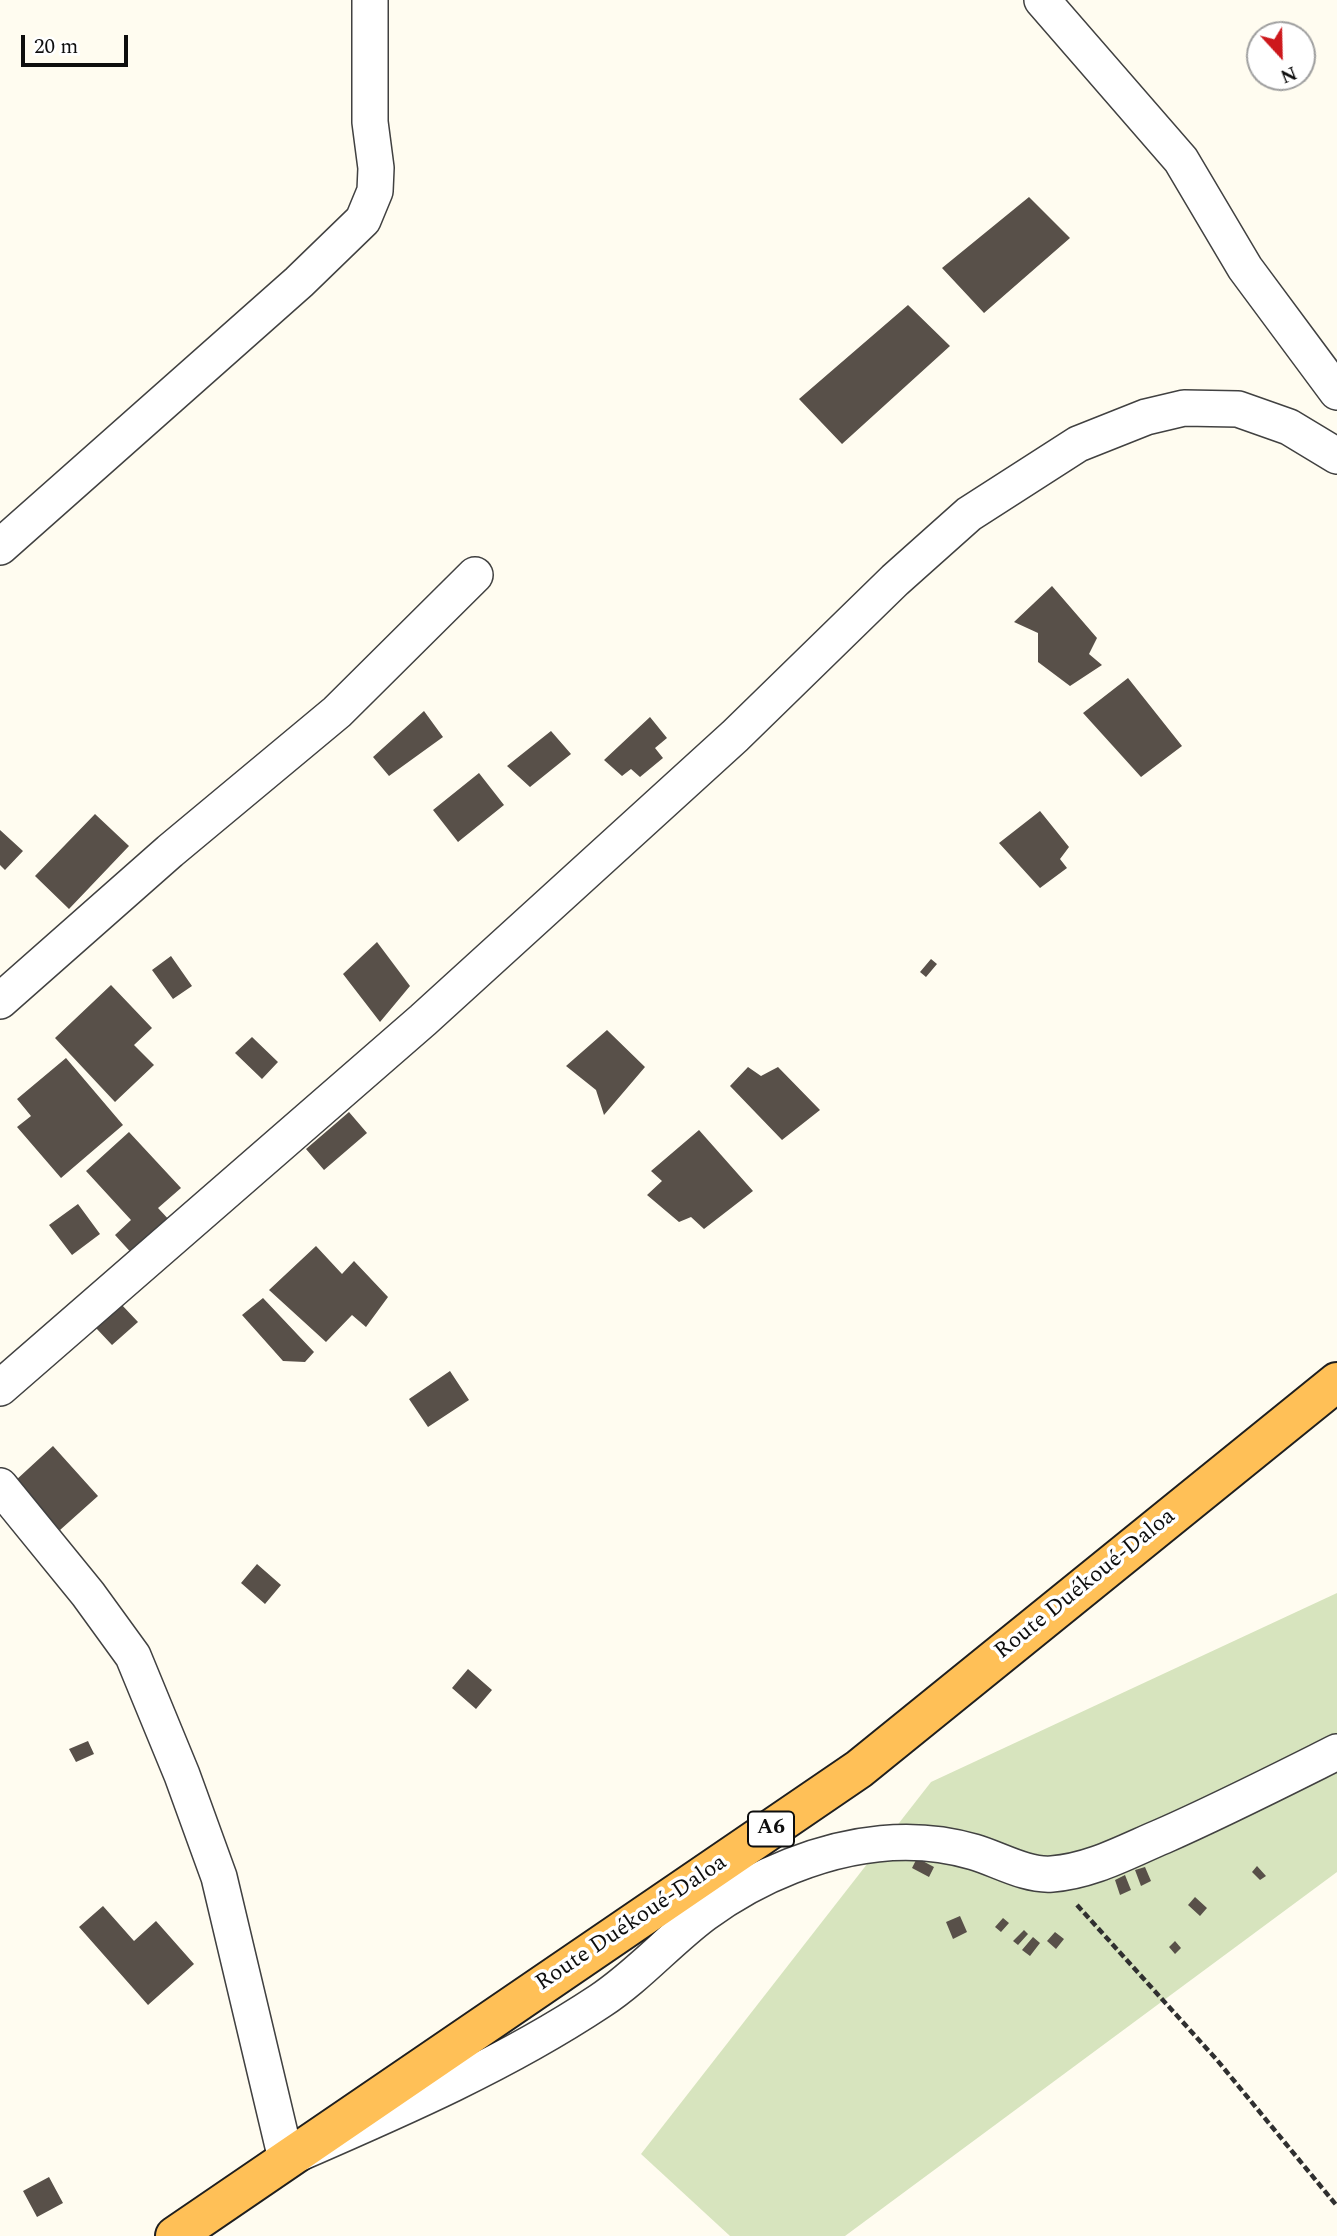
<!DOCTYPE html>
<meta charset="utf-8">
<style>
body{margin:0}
#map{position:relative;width:1337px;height:2236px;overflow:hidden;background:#fffcf0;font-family:Spectral,serif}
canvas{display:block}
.north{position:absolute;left:1246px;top:21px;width:70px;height:70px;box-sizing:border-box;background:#fff;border:2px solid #9f9f9f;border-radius:50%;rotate:158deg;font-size:19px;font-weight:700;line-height:28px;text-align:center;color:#0e0e0e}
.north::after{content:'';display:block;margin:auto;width:24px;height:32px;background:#cd181c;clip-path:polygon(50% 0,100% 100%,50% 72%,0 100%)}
.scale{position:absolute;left:21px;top:35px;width:107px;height:32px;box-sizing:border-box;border:4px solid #0e0e0e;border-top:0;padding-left:9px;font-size:21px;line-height:24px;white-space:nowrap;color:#0e0e0e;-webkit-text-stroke:5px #fff;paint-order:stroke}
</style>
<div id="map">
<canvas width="1337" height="2236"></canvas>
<div class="north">N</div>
<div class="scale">20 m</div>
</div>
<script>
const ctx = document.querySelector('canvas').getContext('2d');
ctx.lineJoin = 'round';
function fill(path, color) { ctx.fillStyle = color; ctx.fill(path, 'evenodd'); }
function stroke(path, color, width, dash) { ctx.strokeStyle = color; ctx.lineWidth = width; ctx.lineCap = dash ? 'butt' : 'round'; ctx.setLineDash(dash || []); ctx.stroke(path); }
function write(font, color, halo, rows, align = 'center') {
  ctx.font = font + ' Spectral,serif'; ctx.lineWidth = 7; ctx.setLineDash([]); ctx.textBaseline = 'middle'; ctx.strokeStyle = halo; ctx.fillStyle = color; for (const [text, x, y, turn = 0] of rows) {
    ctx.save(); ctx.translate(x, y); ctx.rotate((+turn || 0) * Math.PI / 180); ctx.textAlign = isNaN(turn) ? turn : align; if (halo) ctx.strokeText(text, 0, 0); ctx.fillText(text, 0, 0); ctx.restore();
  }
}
const cemetery = new Path2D(`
 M1337 1593V1872L845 2236H730L641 2154 931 1782Z`);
const building = new Path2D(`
 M1029 197 1070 238 984 313 942 268Z
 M908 305 950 346 842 444 799 399Z
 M1052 586 1097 638 1089 654 1102 665 1070 686 1038 662V633L1014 622Z
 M1128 678 1182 746 1141 777 1083 713Z
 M424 711 443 737 389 776 373 757Z
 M650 717 667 738 655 748 663 758 640 777 631 769 622 776 604 760Z
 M551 731 571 754 530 787 507 766Z
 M479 773 504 805 458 842 433 810Z
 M1040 811 1069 847 1060 859 1067 868 1040 888 999 843Z
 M95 814 129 846 69 909 35 876Z
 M0 830 23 851 5 870 0 865Z
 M377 942 410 986 380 1022 343 974Z
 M171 956 192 986 173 999 152 970Z
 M931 959 937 964 926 977 920 972Z
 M111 985 152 1028 134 1045 154 1065 115 1102 55 1038Z
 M607 1030 645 1067 604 1115 596 1090 566 1066Z
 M252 1037 278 1062 262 1079 235 1053Z
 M66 1058 123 1125 61 1178 17 1127 31 1116 17 1099Z
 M748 1067 761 1076 778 1067 820 1110 782 1140 730 1086Z
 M349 1112 367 1133 324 1170 306 1149Z
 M699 1130 753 1191 704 1229 691 1217 679 1222 647 1195 662 1181 651 1171Z
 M129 1132 181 1188 158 1208 172 1223 135 1257 115 1235 131 1220 86 1171Z
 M78 1204 100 1234 72 1255 49 1225Z
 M316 1246 342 1274 354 1261 388 1297 366 1327 352 1315 326 1342 269 1290Z
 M263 1298 314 1352 305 1362 283 1361 242 1315Z
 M121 1304 138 1322 112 1345 96 1328Z
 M450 1371 469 1400 428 1427 409 1399Z
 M53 1446 98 1496 60 1530 15 1481Z
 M257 1564 281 1585 265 1604 241 1583Z
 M468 1669 492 1690 476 1709 452 1688Z
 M88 1741 94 1754 76 1762 69 1749Z
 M917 1858 934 1867 929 1877 912 1868Z
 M1257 1866 1266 1876 1260 1880 1252 1872Z
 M1145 1867 1151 1881 1141 1886 1135 1870Z
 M1125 1875 1131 1890 1120 1895 1115 1880Z
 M1195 1897 1207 1908 1200 1916 1188 1905Z
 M103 1906 134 1941 156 1921 194 1964 148 2005 79 1927Z
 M960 1916 967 1932 953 1939 946 1922Z
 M1003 1918 1009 1923 1001 1932 995 1927Z
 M1024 1930 1028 1934 1018 1945 1013 1941Z
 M1055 1932 1064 1939 1056 1949 1047 1941Z
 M1033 1937 1040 1943 1030 1956 1022 1950Z
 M1175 1941 1181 1948 1175 1954 1169 1947Z
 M49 2177 63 2203 37 2217 23 2191Z`);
const path = new Path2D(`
 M1077 1905 1217 2060 1337 2206`);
const minor = new Path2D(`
 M1042 0 1181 160 1245 268 1337 392
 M0 547 299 282 363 220 375 191 376 168 370 122V0
 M0 1001 170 851 337 712 475 575
 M0 1388 423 1020 735 736 895 580 969 514 1078 444 1146 417 1184 408 1238 409 1289 427 1337 456
 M0 1486 88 1594 133 1656 182 1775 219 1877 286 2159C394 2112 502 2066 600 2001 638 1976 668 1941 704 1914 730 1895 760 1878 791 1866 849 1843 913 1834 974 1852 998 1859 1026 1876 1052 1874 1092 1871 1127 1851 1163 1836 1222 1810 1279 1781 1337 1752`);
const trunk = new Path2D(`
 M175 2236 859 1769 1337 1382`);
const shields = [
 [771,1829,46]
];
const shieldNames = [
 ["A6",771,1829]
];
const streetNames = [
 ["Route Duékoué-Daloa",1086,1585,-39],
 ["Route Duékoué-Daloa",632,1924,-34]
];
fill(cemetery, '#d7e4be');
fill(building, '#585049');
stroke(minor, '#414141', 38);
stroke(trunk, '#1f1f1f', 42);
stroke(path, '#303030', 4.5, [7, 3.5]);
stroke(minor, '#fff', 35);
stroke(trunk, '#ffc057', 38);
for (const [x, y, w] of shields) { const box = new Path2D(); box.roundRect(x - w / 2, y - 17.5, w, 35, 5); ctx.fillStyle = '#fff'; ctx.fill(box); stroke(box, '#0e0e0e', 2); }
write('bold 21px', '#0e0e0e', null, shieldNames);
write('23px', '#0e0e0e', '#fff', streetNames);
</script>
